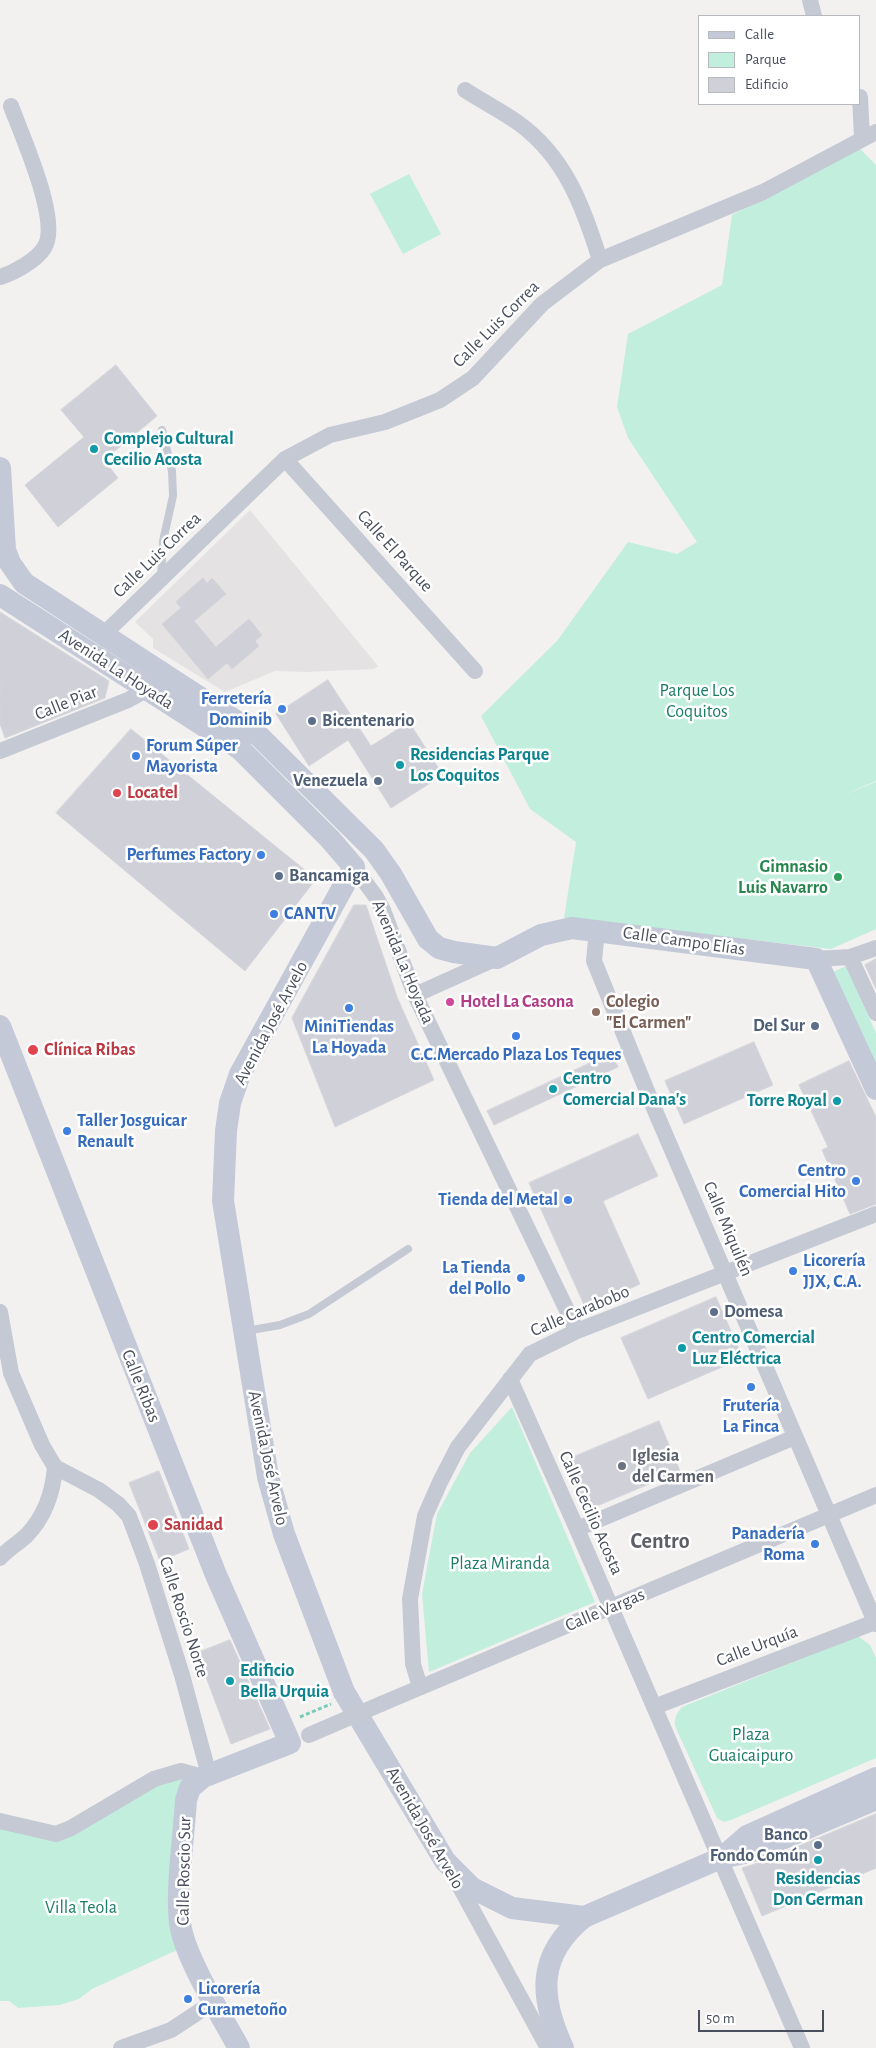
<!DOCTYPE html>
<meta charset="utf-8">
<style>
body{margin:0}
#map{position:relative;width:876px;height:2048px;overflow:hidden;background:#f3f1f0;font-family:"Alegreya Sans",sans-serif}
canvas{display:block}
.legend{position:absolute;left:698px;top:15px;width:162px;height:90px;box-sizing:border-box;background:#fff;border:1px solid #b6b9be;margin:0;padding:6px 9px;list-style:none;font-size:15px;color:#494f5d}
.legend li{display:flex;align-items:center;gap:10px;height:25px}
.legend b{width:25px;border:1px solid #b6b9be}
.scale{position:absolute;left:698px;top:2010px;width:126px;height:22px;box-sizing:border-box;border:2px solid #494f5d;border-top:0;padding-left:6px;font-size:15px;line-height:18px;white-space:nowrap;color:#494f5d;-webkit-text-stroke:4px #fff;paint-order:stroke}
</style>
<div id="map">
<canvas width="876" height="2048"></canvas>
<ul class="legend">
<li><b style="height:6px;background:#c4c9d8"></b>Calle</li>
<li><b style="height:14px;background:#c1eedd"></b>Parque</li>
<li><b style="height:14px;background:#d0d1d8"></b>Edificio</li>
</ul>
<div class="scale">50 m</div>
</div>
<script>
const ctx = document.querySelector('canvas').getContext('2d');
ctx.lineJoin = 'round';
function fill(path, color) { ctx.fillStyle = color; ctx.fill(path, 'evenodd'); }
function stroke(path, color, width, dash) { ctx.strokeStyle = color; ctx.lineWidth = width; ctx.lineCap = dash ? 'butt' : 'round'; ctx.setLineDash(dash || []); ctx.stroke(path); }
function write(font, color, halo, rows, align = 'center') {
  ctx.font = font + ' "Alegreya Sans",sans-serif'; ctx.lineWidth = 5; ctx.setLineDash([]); ctx.textBaseline = 'middle'; ctx.strokeStyle = halo; ctx.fillStyle = color; for (const [text, x, y, turn = 0] of rows) {
    ctx.save(); ctx.translate(x, y); ctx.rotate((+turn || 0) * Math.PI / 180); ctx.textAlign = isNaN(turn) ? turn : align; if (halo) ctx.strokeText(text, 0, 0); ctx.fillText(text, 0, 0); ctx.restore();
  }
}
const education = new Path2D(`
 M250 510 378 666 374 669 305 672 275 671 225 692 153 648V639L135 622Z`);
const green = new Path2D(`
 M859 148 876 165V781L839 797 876 782V929L831 949 564 918 576 842 530 809 481 716 557 641 628 542 677 554 697 542 628 438 617 407 628 334 722 285 732 215Z
 M409 174 441 234 403 254 370 194Z
 M846 966 876 1033V1073L831 973Z
 M512 1407 595 1602 429 1672 422 1594 437 1514 470 1453Z
 M858 1636 870 1645 876 1658V1758L731 1820 724 1822 717 1818 675 1726C674 1717 677 1713 682 1707Z
 M181 1771 190 1788 186 1946 92 1989 79 1999 60 2005 18 2008 9 2001H0V1821L56 1834Z`);
const building = new Path2D(`
 M116 365 157 416 104 460 118 478 58 527 25 485 84 437 61 410Z
 M203 578 207 583 212 578 226 594 194 621 216 647 249 619 262 635 255 641 259 646 232 669 227 663 208 679 162 624 181 608 176 602Z
 M0 612 109 681 105 698 5 738 0 724Z
 M328 680 371 746 409 722 443 775 391 808 348 740 309 766 276 714Z
 M131 729 316 879 245 971 56 813Z
 M354 905H366L397 997 434 1080 335 1127 292 1018Z
 M876 959V989L865 965Z
 M754 1042 773 1085 684 1124 665 1081Z
 M612 1053 618 1067 494 1125 487 1111Z
 M849 1061 876 1117V1204L850 1214 822 1150 828 1147 799 1085Z
 M638 1134 658 1176 603 1201 640 1284 586 1309 529 1183Z
 M716 1297 743 1358 648 1399 621 1338Z
 M659 1421 680 1471 585 1511 564 1461Z
 M159 1471 189 1549 160 1561 129 1483Z
 M230 1640 270 1729 231 1744 197 1653Z
 M876 1814V1868L762 1916 742 1868 758 1863Z`);
const path = new Path2D(`
 M300 1717 331 1704`);
const lane = new Path2D(`
 M161 578 163 541 173 496 172 471 162 430
 M246 1331 280 1325 309 1314 408 1249`);
const street = new Path2D(`
 M810 0 814 16
 M465 90C482 101 501 111 517 122 565 156 583 206 600 260
 M860 97 862 138
 M0 277C13 273 36 261 44 248 62 223 21 134 11 106
 M285 459 475 671
 M103 635 285 459 330 435 385 422 440 400 473 378 542 304 600 260 763 192 876 132
 M0 751 128 700 146 690
 M354 867 376 897 383 910 415 995 577 1331
 M597 930 594 961 656 1113 876 1624
 M850 957 876 1013
 M816 959 850 957 876 948
 M415 995 497 958
 M0 1312 11 1373 42 1445 55 1467 99 1490 118 1504 129 1516 147 1564 182 1675 209 1775
 M510 1379 577 1529 802 2048
 M577 1529 795 1437
 M0 1558C8 1549 19 1543 27 1535 45 1516 53 1492 55 1467
 M420 1687 413 1664 410 1599 425 1516 440 1482 458 1447 530 1354 577 1331 876 1214
 M381 1704 876 1495
 M654 1707 875 1622
 M0 1821 56 1834 71 1828 154 1779 181 1771 203 1777
 M455 1878 548 2048
 M121 2048 171 2030 215 2001`);
const secondary = new Path2D(`
 M0 468 5 550 10 563 24 583 259 736 374 850 391 874 428 939 439 948 454 952 497 958 541 935 572 928 816 959 876 1089
 M0 595 240 749 330 839 354 867 240 1074 230 1103 226 1131 223 1201 268 1477 284 1534 344 1692 445 1861 472 1888 512 1908 584 1917 721 1858 753 1851 876 1799
 M0 1026 216 1575 290 1743 203 1777 190 1788 186 1800C184 1836 176 1888 180 1923 184 1956 222 2017 239 2048
 M724 1856 747 1836 876 1778
 M563 2048C539 1996 537 1955 584 1917`);
const streetBridge = new Path2D(`
 M309 1735 381 1704`);
const markers = [
 [94,449,5,"#0f9aa8"],
 [282,709,5,"#3f7fe0"],
 [312,721,5,"#5c6f8a"],
 [136,756,5,"#3f7fe0"],
 [400,765,5,"#0f9aa8"],
 [378,781,5,"#5c6f8a"],
 [117,793,5,"#e0444e"],
 [261,855,5,"#3f7fe0"],
 [279,876,5,"#5c6f8a"],
 [838,877,5,"#2e9e5b"],
 [274,914,5,"#3f7fe0"],
 [450,1002,5,"#d1479c"],
 [349,1008,5,"#3f7fe0"],
 [596,1012,5,"#8d6e63"],
 [815,1026,5,"#5c6f8a"],
 [516,1036,5,"#3f7fe0"],
 [33,1050,6,"#e0444e"],
 [553,1089,5,"#0f9aa8"],
 [837,1101,5,"#0f9aa8"],
 [67,1131,5,"#3f7fe0"],
 [856,1181,5,"#3f7fe0"],
 [568,1200,5,"#3f7fe0"],
 [793,1271,5,"#3f7fe0"],
 [521,1278,5,"#3f7fe0"],
 [714,1312,5,"#5c6f8a"],
 [682,1348,5,"#0f9aa8"],
 [751,1387,5,"#3f7fe0"],
 [622,1466,5,"#6b7280"],
 [153,1525,6,"#e0444e"],
 [815,1544,5,"#3f7fe0"],
 [230,1681,5,"#0f9aa8"],
 [818,1845,5,"#5c6f8a"],
 [818,1860,5,"#0f9aa8"],
 [188,1999,5,"#3f7fe0"]
];
const streetNames = [
 ["Calle Luis Correa",496,324,-45],
 ["Calle El Parque",395,551,48],
 ["Calle Luis Correa",157,555,-44],
 ["Avenida La Hoyada",116,669,33],
 ["Calle Piar",66,703,-22],
 ["Calle Campo Elías",684,941,8],
 ["Avenida La Hoyada",403,962,67],
 ["Avenida José Arvelo",271,1023,-62],
 ["Calle Miquilén",728,1229,67],
 ["Calle Carabobo",580,1311,-23],
 ["Calle Ribas",141,1386,68],
 ["Avenida José Arvelo",268,1458,78],
 ["Calle Cecilio Acosta",591,1513,66],
 ["Calle Vargas",605,1610,-23],
 ["Calle Roscio Norte",184,1617,72],
 ["Calle Urquía",757,1646,-21],
 ["Avenida José Arvelo",425,1828,60],
 ["Calle Roscio Sur",184,1871,-89]
];
const cultureNames = [
 ["Complejo Cultural",104,439],
 ["Cecilio Acosta",104,460],
 ["Residencias Parque",410,755],
 ["Los Coquitos",410,776],
 ["Centro",563,1079],
 ["Comercial Dana's",563,1100],
 ["Torre Royal",827,1101,"right"],
 ["Centro Comercial",692,1338],
 ["Luz Eléctrica",692,1359],
 ["Edificio",240,1671],
 ["Bella Urquia",240,1692],
 ["Residencias",818,1879,"center"],
 ["Don German",818,1900,"center"]
];
const parkNames = [
 ["Parque Los",697,691],
 ["Coquitos",697,712],
 ["Plaza Miranda",500,1564],
 ["Plaza",751,1735],
 ["Guaicaipuro",751,1756],
 ["Villa Teola",81,1908]
];
const shopNames = [
 ["Ferretería",272,699],
 ["Dominib",272,720],
 ["Forum Súper",146,746,"left"],
 ["Mayorista",146,767,"left"],
 ["Perfumes Factory",251,855],
 ["CANTV",284,914,"left"],
 ["MiniTiendas",349,1027,"center"],
 ["La Hoyada",349,1048,"center"],
 ["C.C.Mercado Plaza Los Teques",516,1055,"center"],
 ["Taller Josguicar",77,1121,"left"],
 ["Renault",77,1142,"left"],
 ["Centro",846,1171],
 ["Comercial Hito",846,1192],
 ["Tienda del Metal",558,1200],
 ["Licorería",803,1261,"left"],
 ["JJX, C.A.",803,1282,"left"],
 ["La Tienda",511,1268],
 ["del Pollo",511,1289],
 ["Frutería",751,1406,"center"],
 ["La Finca",751,1427,"center"],
 ["Panadería",805,1534],
 ["Roma",805,1555],
 ["Licorería",198,1989,"left"],
 ["Curametoño",198,2010,"left"]
];
const serviceNames = [
 ["Bicentenario",322,721],
 ["Venezuela",368,781,"right"],
 ["Bancamiga",289,876],
 ["Del Sur",805,1026,"right"],
 ["Domesa",724,1312],
 ["Banco",808,1835,"right"],
 ["Fondo Común",808,1856,"right"]
];
const healthNames = [
 ["Locatel",127,793],
 ["Clínica Ribas",44,1050],
 ["Sanidad",164,1525]
];
const leisureNames = [
 ["Gimnasio",828,867],
 ["Luis Navarro",828,888]
];
const hotelNames = [
 ["Hotel La Casona",460,1002]
];
const educationNames = [
 ["Colegio",606,1002],
 ["\"El Carmen\"",606,1023]
];
const worshipNames = [
 ["Iglesia",632,1456],
 ["del Carmen",632,1477]
];
const districtNames = [
 ["Centro",660,1541]
];
fill(education, '#e4e2e2');
fill(green, '#c1eedd');
fill(building, '#d0d1d8');
stroke(building, '#d5d5db', 1);
stroke(path, '#7acbb7', 3, [4, 2.5]);
stroke(lane, '#c5c9d4', 8);
stroke(street, '#c5c9d4', 16);
stroke(secondary, '#c4c9d8', 22);
stroke(streetBridge, '#c5c9d4', 16);
for (const [x, y, r, color] of markers) { const dot = new Path2D(); dot.arc(x, y, r, 0, 2 * Math.PI); ctx.fillStyle = color; ctx.fill(dot); stroke(dot, '#fff', 2); }
write('18px', '#494f5d', '#fff', streetNames);
write('bold 18px', '#0d838f', '#fff', cultureNames, 'left');
write('18px', '#1b7d64', '#fff', parkNames);
write('bold 18px', '#366cbe', '#fff', shopNames, 'right');
write('bold 18px', '#4e5e75', '#fff', serviceNames, 'left');
write('bold 18px', '#be3a42', '#fff', healthNames, 'left');
write('bold 18px', '#27864d', '#fff', leisureNames, 'right');
write('bold 18px', '#b23c85', '#fff', hotelNames, 'left');
write('bold 18px', '#785e54', '#fff', educationNames, 'left');
write('bold 18px', '#5b616d', '#fff', worshipNames, 'left');
write('bold 22px', '#5d5f65', '#fff', districtNames);
</script>
